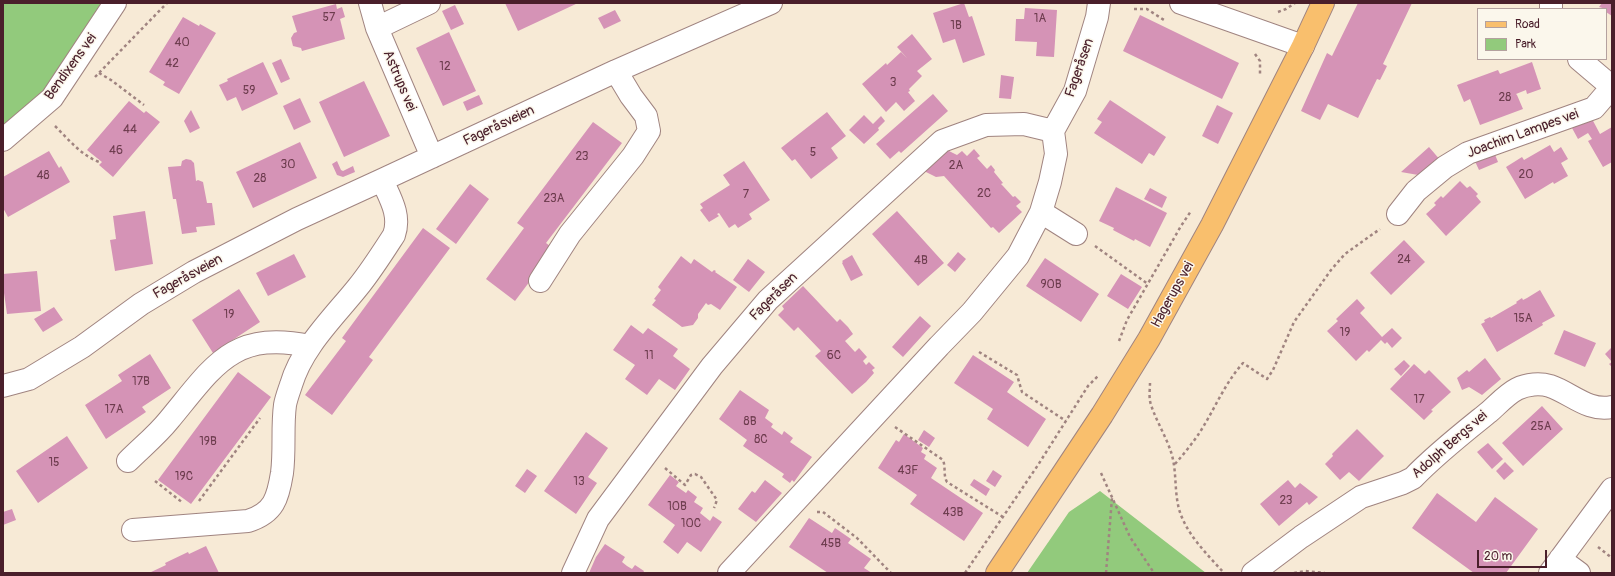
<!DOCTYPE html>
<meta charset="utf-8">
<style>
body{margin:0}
#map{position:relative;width:1615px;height:576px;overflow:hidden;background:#f7ead6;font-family:Pangolin,sans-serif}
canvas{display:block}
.frame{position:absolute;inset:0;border:4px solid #4a1f2b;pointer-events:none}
.legend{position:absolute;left:1477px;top:8px;width:130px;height:52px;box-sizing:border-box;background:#fbf7ec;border:1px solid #b4a19f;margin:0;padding:5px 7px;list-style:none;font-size:12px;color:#4a1f2b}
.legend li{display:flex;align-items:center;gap:8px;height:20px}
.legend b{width:20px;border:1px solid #b4a19f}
.scale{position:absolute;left:1477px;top:550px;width:70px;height:18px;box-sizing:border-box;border:2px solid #4a1f2b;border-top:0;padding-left:5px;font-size:12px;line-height:14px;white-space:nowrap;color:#4a1f2b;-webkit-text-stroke:3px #fbf7ec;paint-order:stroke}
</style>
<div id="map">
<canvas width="1615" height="576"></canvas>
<div class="frame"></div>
<ul class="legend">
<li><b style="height:5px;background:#f9bf6d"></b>Road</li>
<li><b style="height:11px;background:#92ca7c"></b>Park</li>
</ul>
<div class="scale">20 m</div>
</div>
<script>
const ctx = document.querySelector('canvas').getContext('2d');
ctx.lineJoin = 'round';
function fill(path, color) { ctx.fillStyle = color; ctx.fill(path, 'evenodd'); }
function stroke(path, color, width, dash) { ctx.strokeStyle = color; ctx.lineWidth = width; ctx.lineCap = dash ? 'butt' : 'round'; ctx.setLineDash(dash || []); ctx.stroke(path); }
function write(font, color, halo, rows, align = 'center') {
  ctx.font = font + ' Pangolin,sans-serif'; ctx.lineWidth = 3; ctx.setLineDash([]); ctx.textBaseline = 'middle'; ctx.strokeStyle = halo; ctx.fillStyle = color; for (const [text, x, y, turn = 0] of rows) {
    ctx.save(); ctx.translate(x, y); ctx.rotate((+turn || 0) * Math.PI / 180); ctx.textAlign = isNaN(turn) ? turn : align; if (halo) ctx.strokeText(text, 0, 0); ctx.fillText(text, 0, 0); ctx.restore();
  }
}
const green = new Path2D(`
 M3 3H101L88 33 49 88 3 126Z
 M1100 491 1206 573H1027L1069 512Z`);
const building = new Path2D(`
 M505 3H578L518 31Z
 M964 3 969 17 972 16 985 55 963 63 955 39 943 43 933 13Z
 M1358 3H1412L1383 64 1387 66 1380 80 1377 79 1358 118 1328 104 1320 120 1301 111 1327 53 1332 56Z
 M1602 3H1612V16L1606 12V9L1599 7Z
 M336 4 337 9 342 7 345 17 340 19 345 39 302 51 301 48 293 46 291 38 294 33 297 32 292 16Z
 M455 5 464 24 451 30 442 11Z
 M1025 8 1057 10 1054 57 1036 56 1037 42 1015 41 1016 19H1024Z
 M615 10 621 21 604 29 598 18Z
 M1140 15 1239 63 1222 99 1123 51Z
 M183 17 199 26 200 24 216 33 179 94 163 85 165 82 149 72Z
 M449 32 476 91 443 106 416 48Z
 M912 34 932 59 917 71 922 76 909 89 910 91 908 92 915 101 904 111 896 102 886 112 862 84 886 63 887 65 901 52 907 58 897 47Z
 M281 59 290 79 281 83 272 63Z
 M263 62 278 94 242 111 236 97 227 101 219 85 228 81 227 79Z
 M1532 62 1541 89 1527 94 1526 90 1516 94 1517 95 1523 109 1480 125 1470 99 1464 102 1457 85 1498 70 1500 74Z
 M1001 75 1014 77 1011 99 999 98Z
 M364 81 390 136 344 157 319 102Z
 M933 94 948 111 901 153 899 151 890 159 876 144Z
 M479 95 483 104 467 111 463 102Z
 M300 98 311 122 294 130 283 106Z
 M1110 100 1166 137 1154 156 1149 153 1142 164 1094 133 1102 122 1097 119Z
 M129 101 144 113 146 111 160 122 113 177 99 165 102 162 87 150Z
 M1217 105 1233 113 1218 144 1202 136Z
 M191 110 200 128 190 133 184 121Z
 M827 112 846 136 831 148 838 158 811 179 795 159 792 161 781 148Z
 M864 115 873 124 881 116 885 121 878 128 879 130 864 144 849 130Z
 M1591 117 1600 134 1612 127V162L1603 167 1588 141 1592 139 1588 133 1578 139 1572 128Z
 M593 122 622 143 546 243 554 249 515 301 486 279 524 228 517 223Z
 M300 142 317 178 253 208 236 172Z
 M1550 145 1554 152 1561 147 1568 159 1561 163 1568 176 1554 184 1553 182 1525 199 1506 167 1522 157 1524 160Z
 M1429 147 1441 161 1424 176 1401 172Z
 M1492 147 1498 162 1479 170 1472 155Z
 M974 149 980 156 977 158 987 169 991 165 995 170 994 172 1003 183 1001 184 1003 186 1013 197 1015 196 1021 202 1016 206 1022 212 999 233 993 227 991 228 944 176 936 177 924 171 947 150 957 155 962 151 967 156Z
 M49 151 59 168 61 166 70 182 8 217 3 208V177Z
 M186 159 191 160 194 163 196 181 198 180 203 182 207 203H212L215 225 196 227 197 232 182 234 176 199H173L168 167 181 166 182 161Z
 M337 161 341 170 343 171 353 166 355 172 343 177 337 175 332 164Z
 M744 161 770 200 749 214 752 219 738 228 735 224 729 228 719 213 717 214 719 216 709 222 700 210 703 208 700 204 730 185 723 175Z
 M1460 181 1467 188 1470 186 1478 194 1476 196 1481 202 1446 236 1426 214 1436 205 1434 203 1441 196 1443 198Z
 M470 184 489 199 456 244 436 229Z
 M1116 187 1167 213 1150 247 1135 239 1134 241 1113 230 1114 228 1099 221Z
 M1150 188 1167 197 1162 208 1144 199Z
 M145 211 153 264 115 271 110 240 116 239 113 216Z
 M897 211 944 263 918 286 872 234Z
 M423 228 450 248 369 357 373 360 332 415 305 395 346 341 342 338Z
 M1404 240 1425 262 1391 295 1370 273Z
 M958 252 966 259 955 272 947 265Z
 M294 254 306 277 268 296 256 273Z
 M852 255 863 275 851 281 842 263 843 262 842 261Z
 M681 256 691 264 694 259 712 272 714 270 716 271 715 272 737 287 720 310 711 304 708 305 706 303 698 314V318L693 325 682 327 652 305 656 300 654 299 661 290 658 287Z
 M1045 258 1099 294 1081 322 1026 286Z
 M748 259 765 272 749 292 733 280Z
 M37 271 41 311 7 314 4 293 3 294V274Z
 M1121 274 1142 287 1128 309 1107 296Z
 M803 286 837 322 840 319 848 327 853 334 845 341 855 352 859 348 867 357 863 361 866 365 869 362 875 368 872 370 874 373 866 382 852 394 815 356 821 351 798 327 794 331 778 315 784 309 782 306Z
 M239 289 260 322 213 353 192 320Z
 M1540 290 1555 316 1542 323 1543 325 1497 352 1481 324 1485 322 1484 320 1490 317 1491 318 1517 303 1516 302 1522 298 1523 300 1527 298Z
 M1357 299 1365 308 1360 313 1382 337 1392 328 1402 338 1392 348 1387 342 1385 344 1381 340 1369 352 1367 350 1356 361 1327 331 1338 321 1336 319Z
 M54 307 63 320 43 332 34 319Z
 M920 316 931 326 903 357 892 347Z
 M631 325 643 334 648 328 678 349 673 356 690 369 675 390 659 379 647 395 625 379 635 365 613 350Z
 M1564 330 1596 343 1585 367 1554 354Z
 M1612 347V367L1609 364 1612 362 1605 354Z
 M150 354 171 388 142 407 146 412 106 439 85 405 122 381 118 375Z
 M973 355 1014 382 1007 392 1046 419 1028 447 987 419 993 409 954 383Z
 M1485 358 1501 379 1482 395 1469 387 1462 390 1457 378 1467 370 1469 372Z
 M1404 360 1410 366 1401 376 1394 369Z
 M1414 364 1425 374 1429 370 1451 392 1431 410 1433 411 1424 420 1390 389Z
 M238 372 271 397 191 504 158 480Z
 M740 390 769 410 765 418 773 424 771 427 782 435 784 431 793 438 790 442 812 457 794 482 792 480 790 483 782 477 784 474 743 446 747 440 719 419Z
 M1542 406 1563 429 1523 466 1502 443Z
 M1357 429 1384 456 1359 481 1349 472 1340 480 1325 464 1333 456 1332 454Z
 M924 430 935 438 929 447 918 440Z
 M586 432 608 448 588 477 597 483 576 514 544 491Z
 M904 434 923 448 921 452 926 455 924 459 937 468 931 478 983 513 964 541 910 504 917 495 878 468 896 440 899 442Z
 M67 436 88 468 38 503 16 471Z
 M1488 443 1503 459 1492 469 1477 452Z
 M1505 462 1514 471 1504 480 1496 471Z
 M527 469 537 476 525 493 515 486Z
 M993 470 1002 476 995 487 986 481Z
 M670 475 679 482 676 486 686 493 688 490 697 497 694 502 703 508 700 513 710 521 713 516 722 522 701 552 687 542 678 554 663 542 675 525 648 505Z
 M974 479 990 489 986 496 970 485Z
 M765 480 782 493 756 522 738 509 752 491 755 493Z
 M1288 480 1295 488 1300 483 1318 497 1309 505 1307 502 1279 526 1260 504Z
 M1437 493 1476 522 1495 497 1538 529 1506 573H1474L1412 528Z
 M12 509 16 520 3 525V512Z
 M809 518 832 533 835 528 851 539 848 543 871 559 864 568 872 573H828L789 547Z
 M605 544 625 557 622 562 627 566 632 569 635 565 644 571 643 573H589L596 557Z
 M206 546 219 573H149L166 565 165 563 188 552 189 554Z`);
const path = new Path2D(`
 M1134 9H1147L1164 20
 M1278 12 1286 9 1295 3
 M1255 54 1260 61V75
 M99 73 111 80 144 105
 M95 77 167 3
 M55 126C69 140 81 155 99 162
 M1095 246 1148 284
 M1119 341 1127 320 1181 226 1191 211
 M979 352 1017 375 1022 392 1066 421
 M1150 383C1150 388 1149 395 1150 401 1153 415 1166 436 1171 452 1177 470 1174 490 1179 509 1186 534 1207 554 1224 573
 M895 427 943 460C946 468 943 475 947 482L1003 517
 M1175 464C1183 455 1191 445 1198 435 1214 411 1224 384 1243 363L1267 379 1273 370 1294 322 1331 270 1345 254 1380 229
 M665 468 685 485 691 475 695 474 701 477 717 500 714 508
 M1101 473 1130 537 1154 573
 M155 481 183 503
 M199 501 260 418
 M817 512H823L857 538 891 573
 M1598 547 1612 558
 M965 573 1038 465 1088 386 1098 376
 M1106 573 1112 498
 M1294 573 1305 571 1325 573`);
const minor = new Path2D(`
 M370 3 377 28 432 157
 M1181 3 1303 46
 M1551 3V9
 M377 28 429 3
 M1579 59 1612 87
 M3 140 52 98 115 3
 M1041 212 1076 234
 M1398 214 1416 191 1445 167 1468 153 1594 108 1612 87
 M540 281 570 234 633 156 649 131 646 116 631 96 616 71
 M3 386 29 379 82 347 141 304 194 272 297 219 382 180 616 71 771 3
 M128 461C142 447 157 435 169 420 214 366 232 330 310 346
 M133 530 248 521C274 513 278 498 282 473 285 450 282 427 285 405 286 399 289 391 291 385 302 347 334 317 358 287 371 271 383 252 394 235 401 215 390 198 382 180
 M1560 559 1579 573
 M573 573 598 519 712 366 768 300 942 141 986 125 1024 124 1053 131
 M729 573 939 346 972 312 1018 256 1041 212 1050 182 1056 154 1053 131 1075 91 1097 17 1099 3
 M1253 573 1301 537 1361 497 1403 483 1413 478C1436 454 1463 433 1489 412 1497 405 1507 394 1517 389 1527 384 1540 383 1550 386 1571 393 1588 412 1612 407
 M1550 573 1612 489`);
const major = new Path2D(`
 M997 573 1102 415 1149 339 1212 225 1303 46 1323 3`);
const numberNames = [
 ["57",329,18],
 ["1A",1040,19],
 ["1B",956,26],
 ["40",182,43],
 ["42",172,64],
 ["12",445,67],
 ["3",893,83],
 ["59",249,91],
 ["28",1505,98],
 ["44",130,130],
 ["46",116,151],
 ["5",813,153],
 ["23",582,157],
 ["30",288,165],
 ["2A",956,166],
 ["20",1526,175],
 ["48",43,176],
 ["28",260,179],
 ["2C",984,194],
 ["7",746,195],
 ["23A",554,199],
 ["24",1404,260],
 ["4B",921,261],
 ["90B",1051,285],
 ["19",229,315],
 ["15A",1523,319],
 ["19",1345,333],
 ["11",649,356],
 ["6C",834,356],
 ["17B",141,382],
 ["17",1419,400],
 ["17A",114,410],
 ["8B",750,422],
 ["25A",1541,427],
 ["8C",761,440],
 ["19B",208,442],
 ["15",54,463],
 ["43F",908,471],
 ["19C",184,477],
 ["13",579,482],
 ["23",1286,501],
 ["10B",677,507],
 ["43B",953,513],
 ["10C",691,524],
 ["45B",831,544]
];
const streetNames = [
 ["Bendixens vei",71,67,-54],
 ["Fageråsen",1080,68,-71],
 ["Astrups vei",399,81,67],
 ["Fageråsveien",499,126,-25],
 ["Joachim Lampes vei",1523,134,-20],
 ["Fageråsveien",188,277,-29],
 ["Hagerups vei",1173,295,-61],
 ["Fageråsen",774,297,-45],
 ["Adolph Bergs vei",1450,445,-41]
];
fill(green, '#92ca7c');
fill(building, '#d593b6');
stroke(minor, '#a08480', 24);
stroke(major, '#a08480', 24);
stroke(path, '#a08480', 2.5, [3, 3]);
stroke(minor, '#fff', 22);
stroke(major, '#f9bf6d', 22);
write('12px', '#6d3c4e', null, numberNames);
write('14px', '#4a1f2b', '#fbf7ec', streetNames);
</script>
